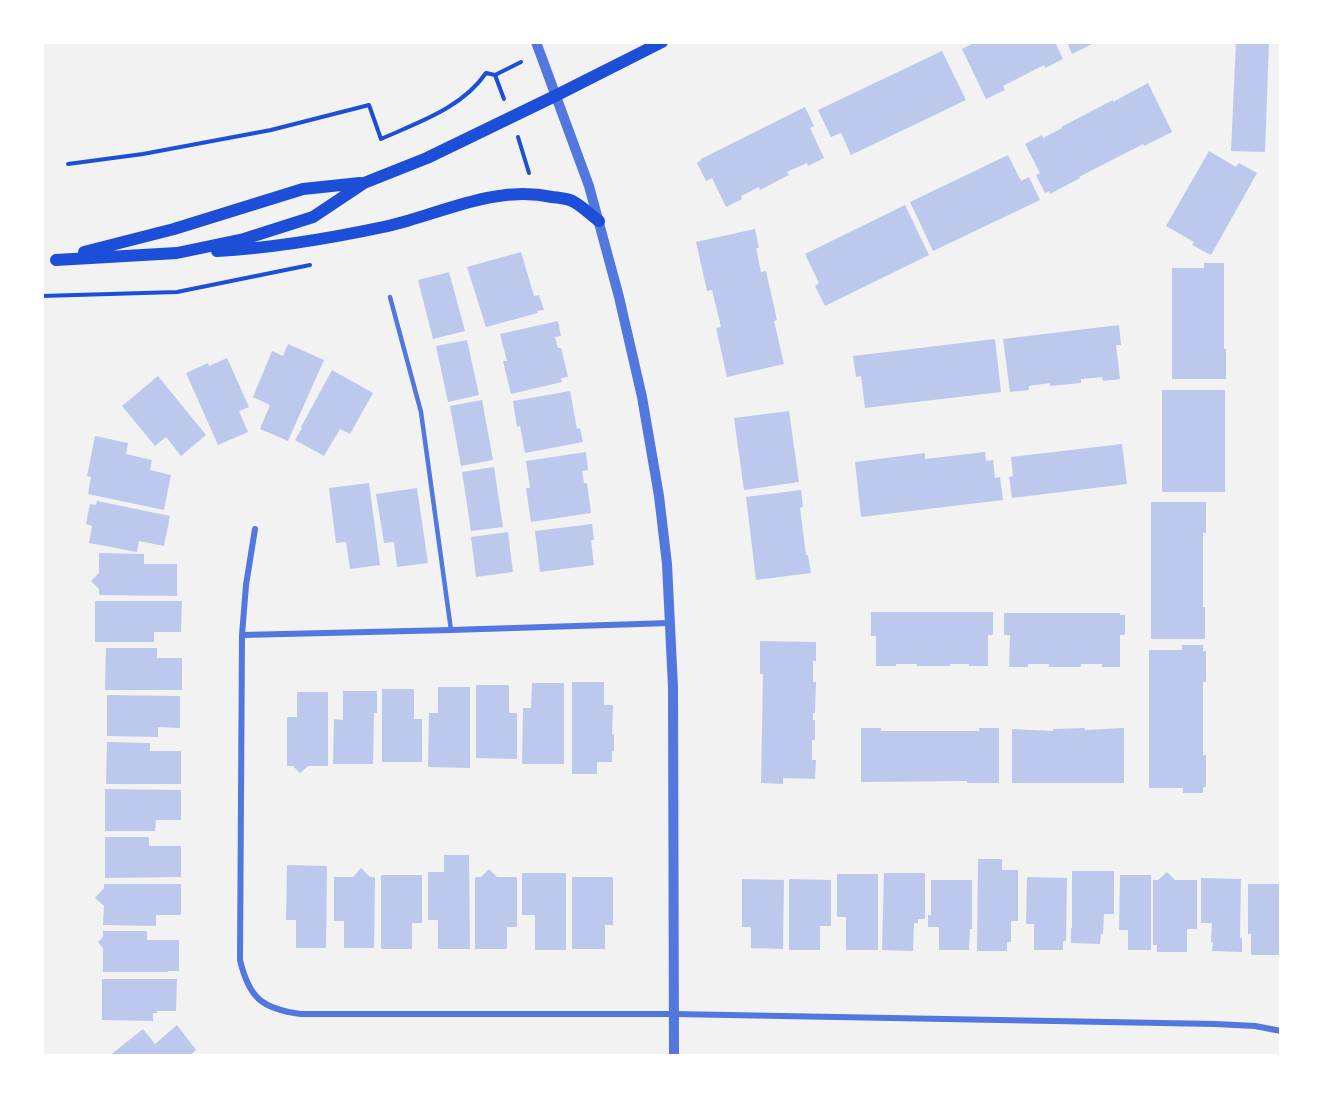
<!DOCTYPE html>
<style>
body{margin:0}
#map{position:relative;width:1323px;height:1098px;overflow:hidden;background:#f2f2f2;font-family:Poppins,sans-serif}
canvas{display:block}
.frame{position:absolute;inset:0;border:44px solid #fff;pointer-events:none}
</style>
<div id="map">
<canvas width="1323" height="1098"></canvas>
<div class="frame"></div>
</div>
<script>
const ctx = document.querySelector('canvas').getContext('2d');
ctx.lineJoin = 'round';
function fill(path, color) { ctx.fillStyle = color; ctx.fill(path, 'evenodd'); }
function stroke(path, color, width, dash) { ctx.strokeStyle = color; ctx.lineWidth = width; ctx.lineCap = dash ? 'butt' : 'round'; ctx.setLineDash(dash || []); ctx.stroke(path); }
const building = new Path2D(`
 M976 42H1055L1063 59 1045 68 1044 65 1003 86 1005 90 986 99 962 49Z
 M1067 42H1090L1092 44 1072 54Z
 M1236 42H1269L1265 152 1231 151Z
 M942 51 966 100 851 155 841 133 831 137 818 110Z
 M1148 83 1172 132 1144 146 1143 144 1079 177 1080 178 1050 194 1049 191 1045 193 1036 175 1040 173 1025 144 1042 135 1043 138 1062 128 1061 127 1113 100V102Z
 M805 107 814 126 810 128 824 158 808 166 807 163 787 172 789 175 760 190 759 187 741 196 742 199 726 207 712 178 706 181 697 163 701 160V159Z
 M1209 151 1236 167 1239 163 1257 173 1211 255 1192 245 1194 242 1166 226Z
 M1008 155 1021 181 1029 177 1040 200 933 251 910 202Z
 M905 205 929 255 825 306 815 286 819 283 805 254Z
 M755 229 759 248H756L761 272 766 271 777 320 774 321 784 364 727 377 716 328 721 327 712 290 707 291 696 242Z
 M521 252 534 296 539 295 544 310 537 311 538 313 486 327 467 267Z
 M1204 263H1224V349H1226V379H1172V268H1204Z
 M449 272 465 331 433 339 418 280Z
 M558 321 561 336 555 337 558 348H561L568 377 561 378 562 382 511 394 503 361H507L500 334Z
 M1119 325 1121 345H1116L1120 379 1103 381 1102 377 1081 379V383L1050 386V383L1029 386V390L1010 392 1003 339Z
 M995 339 1001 392 865 408 861 376 856 377 853 356Z
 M467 340 479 395 448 402 436 346Z
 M288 344 324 360 288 441 260 429 270 405 253 397 272 351 283 356Z
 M227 358 249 407 239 411 248 432 218 445 186 373 208 363 209 366Z
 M332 370 373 393 350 434 340 429 324 456 295 440 302 428 301 427Z
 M158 376 206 435 181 456 166 437 155 446 122 406Z
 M1162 390H1225V492H1162Z
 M570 391 577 429 580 428 583 442 525 453 520 426 517 427 513 401Z
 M482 400 493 460 461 466 450 406Z
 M789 411 799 482 744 490 734 418Z
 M95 436 128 443 126 454 152 460 150 470 171 475 164 510 88 494 91 477 87 476Z
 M1122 444 1127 484 1012 498 1009 477 1013 476 1011 457Z
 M586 452 588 470 582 471 584 483H587L591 513 531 522 526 488H530L526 461Z
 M985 452 986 461 993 460 995 478 1000 477 1003 500 861 517 855 462 925 453V459Z
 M494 467 503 527 471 531 462 472Z
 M369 483 380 565 350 569 346 542 336 543 329 488Z
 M417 488 428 563 397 567 394 542 384 543 376 494Z
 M801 490 803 507 800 508 806 555H808L811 573 756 580 746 497Z
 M97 501 170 516 164 546 139 541 137 552 89 543 92 526 86 524 90 504 96 505Z
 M1151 502H1206V533H1203V607H1205V639H1151Z
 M592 524 594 540H591L594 565 540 572 535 531Z
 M508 532 513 572 476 577 471 537Z
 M99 553 144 554V564H177V596L99 595V589L91 581 99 573Z
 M95 601H182L181 632H154V642H95Z
 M871 612H993V635H988V666H969V664H950V666H917V664H896V666H876V636H871Z
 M1004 613H1120V615H1125V635H1120V667H1102V664H1081V667H1049V664H1028V667H1009L1010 635H1004Z
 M760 641 816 642V661H813V682H816L815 713H813V720H815V740H812V760H816L815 779 783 778V784L761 783 763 674H760Z
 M1182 645H1203V651H1206V682H1203V755H1206V787H1203V793H1183V788H1149V650H1182Z
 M106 648H157V658H182V690H105Z
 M572 682H604V705H613L612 734H614V751H612V762H597V774H572Z
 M532 683H564V764H522L523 708H531Z
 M476 685H509V713H517V759L476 758Z
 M438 687H470V768L428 767 429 713H438Z
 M382 689H414V719H422V762H382Z
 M343 691H377V713H374L373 764H333L334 719 343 720Z
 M297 692H328V766H308L300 773 293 766H287V717H297Z
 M107 695 180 696V728L158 727V737L107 736Z
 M861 728H881V731H979V728H999V783H967V781L861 782Z
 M1085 728V730L1124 728V783H1012V729L1053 731V729Z
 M107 742 150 743V751H181V784H106Z
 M105 789 181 790V820H156L155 831H105Z
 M105 837H149V846H181V877L105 878Z
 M444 855H469L470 949H438V920H428V872H444Z
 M978 859H1002V870H1018V921H1011V942H1007V951H977Z
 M287 865 327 866 326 948H296V920H286Z
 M361 868 370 877H375L374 948H344V921H334V877H353Z
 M489 869 497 877H517V927H507V949H475V877H481Z
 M1072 871H1114V914H1104L1103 934H1101L1100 944 1071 943V928H1072Z
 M1167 872 1175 880H1197V929H1187V952H1157V945H1153V880H1158Z
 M522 873H566V950H535V915H522Z
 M884 873H925V919H918V923H914L913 951 882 950Z
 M837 874H878V950H846V917H837Z
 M381 875H422V923H412V949H381Z
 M1120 875H1151V950H1128V930H1119Z
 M572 877H613V925H605V949H572Z
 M1027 877 1067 878 1066 941H1063V950H1034V924H1026Z
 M1201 878 1241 879 1240 938H1242V952L1212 951 1213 942H1211L1212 923H1201Z
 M742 879 784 880 783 949 751 948V927H742Z
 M789 879 831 880V926H820V950H789Z
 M931 880H972V929H970L969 950H939V927H928V915H931Z
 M104 884H181V915H156V926L103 925 104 906 95 898 104 888Z
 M1248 884H1281V955H1251V934H1248Z
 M103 931H147V940H179V971H168V972H103V948L98 942 103 937Z
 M102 979H177L176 1011H157V1013H153V1021L102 1020Z
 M177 1025 196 1050 189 1056H109L143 1029 155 1044Z`);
const path = new Path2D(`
 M504 99 495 75 521 62
 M518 137 529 173
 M68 164 143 154 271 130 369 105 381 139C419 122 462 108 486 73L495 75
 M42 296 177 292 310 265`);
const service = new Path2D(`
 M390 297 421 412 451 630`);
const minor = new Path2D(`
 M255 529 246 585 242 635 240 960C249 998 262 1009 301 1014H674L1215 1024 1255 1026 1281 1031
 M242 635 451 630 670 623`);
const tertiary = new Path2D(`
 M536 42 589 186 619 297 642 397 659 496 667 564 673 687 674 1056`);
const secondary = new Path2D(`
 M217 251C275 248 332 238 388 226 443 213 494 185 552 197 559 198 568 198 574 202 583 207 591 215 599 221
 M84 252 174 229 303 189 360 183
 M56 260 177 253 244 239 313 217 364 183 427 158 555 96 662 42`);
fill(building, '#bdc9ec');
stroke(path, '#1d4ed8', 4);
stroke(service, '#5277de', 4.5);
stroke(minor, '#5277de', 6);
stroke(tertiary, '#5277de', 10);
stroke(secondary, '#1d4ed8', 12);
</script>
